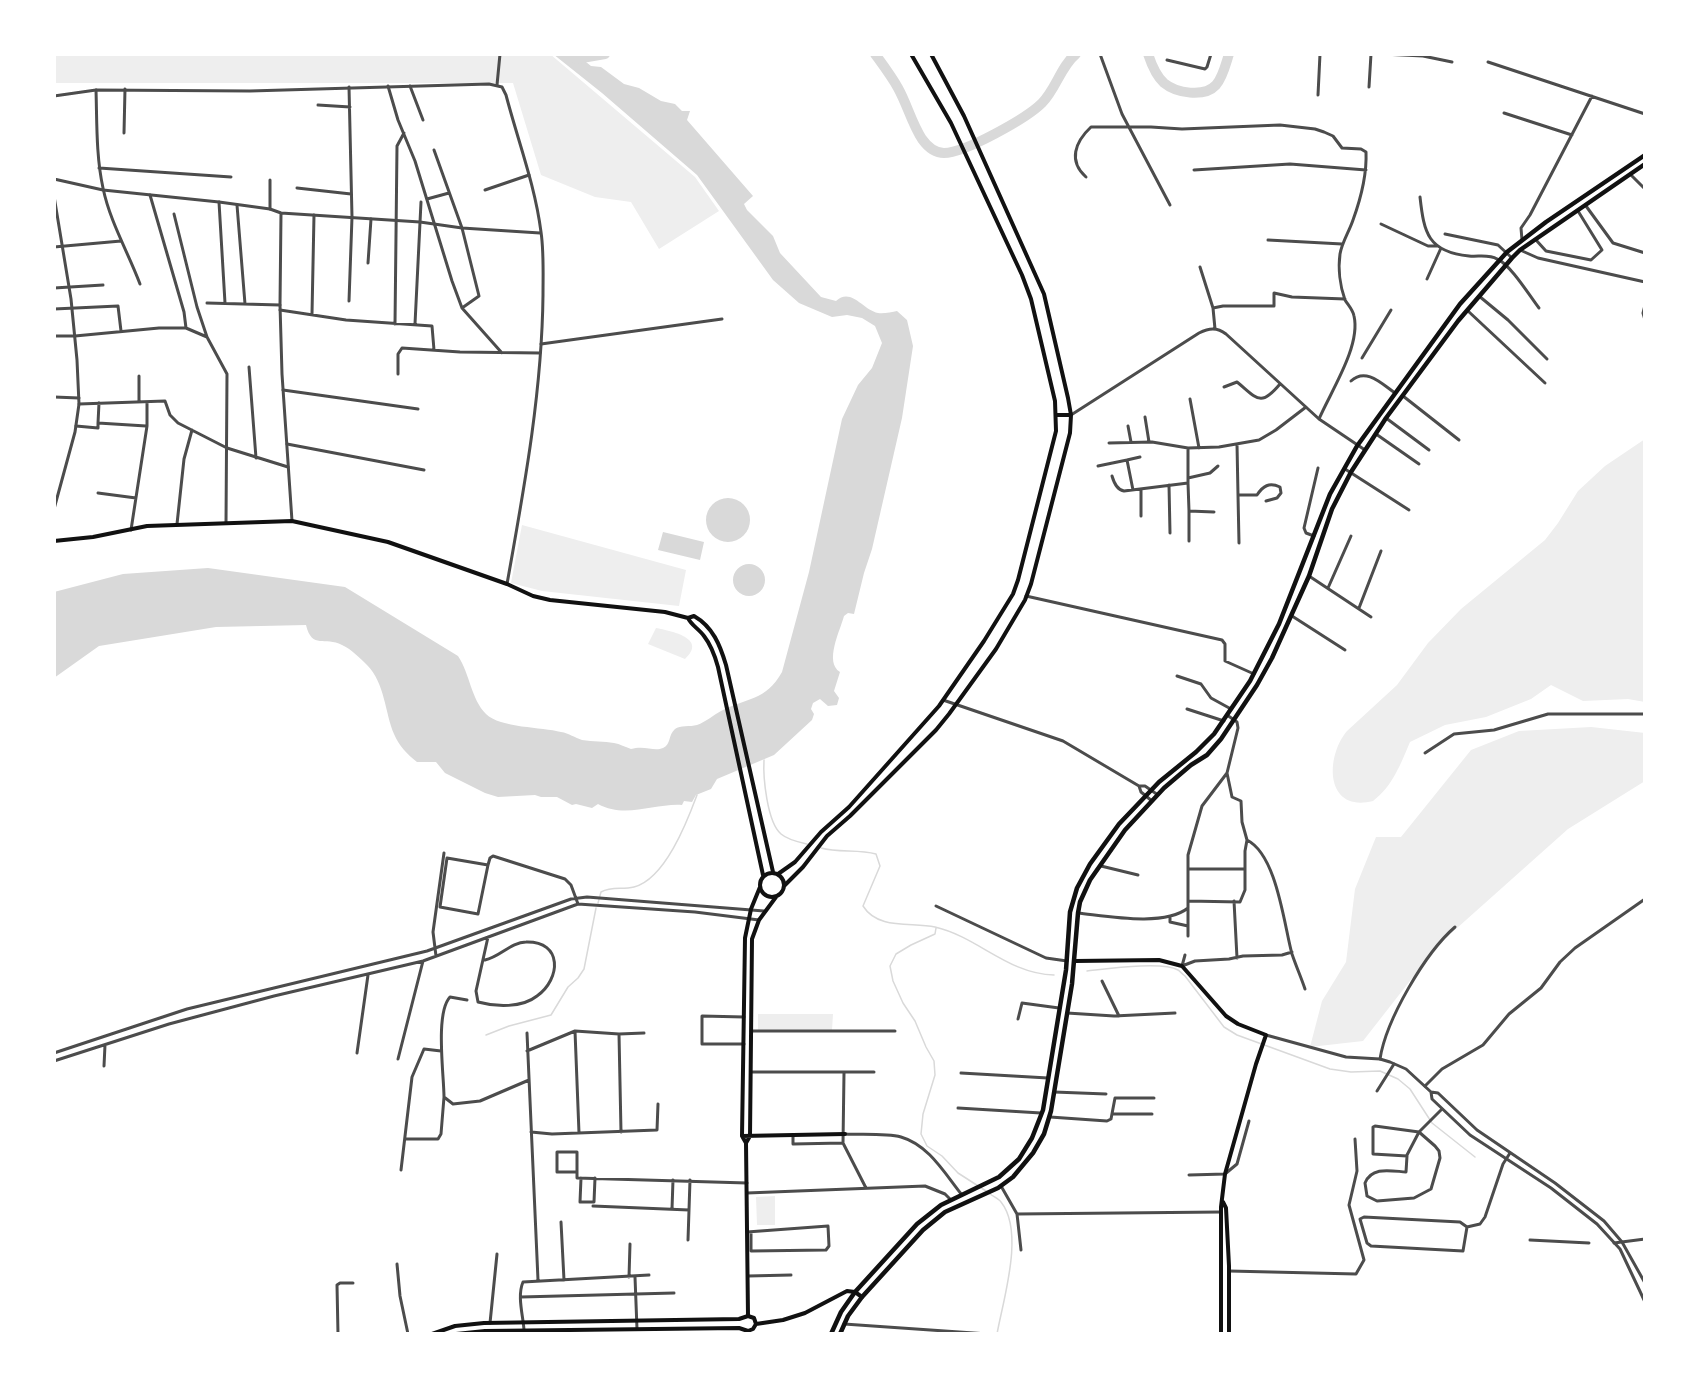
<!DOCTYPE html>
<style>
body{margin:0}
#map{position:relative;width:1699px;height:1388px;overflow:hidden;background:#fff;font-family:"Alegreya Sans",sans-serif}
canvas{display:block}
.frame{position:absolute;inset:0;border:56px solid #fff;pointer-events:none}
</style>
<div id="map">
<canvas width="1699" height="1388"></canvas>
<div class="frame"></div>
</div>
<script>
const ctx = document.querySelector('canvas').getContext('2d');
ctx.lineJoin = 'round';
function fill(path, color) { ctx.fillStyle = color; ctx.fill(path, 'evenodd'); }
function stroke(path, color, width, dash) { ctx.strokeStyle = color; ctx.lineWidth = width; ctx.lineCap = dash ? 'butt' : 'round'; ctx.setLineDash(dash || []); ctx.stroke(path); }
const green = new Path2D(`
 M54 54H550L695 177 719 211 659 249 631 202 595 197 541 175 513 83H54Z
 M1645 439V702L1628 699 1583 701 1551 685 1531 699 1486 717 1445 725 1410 742C1401 763 1393 786 1373 801 1325 813 1325 757 1347 731L1397 685 1428 643 1461 609 1545 540 1558 523 1578 491 1605 466Z
 M522 525 686 570 679 606 542 591 511 583Z
 M656 628C671 631 708 638 685 659L648 644Z
 M1591 727 1645 733V781L1568 829 1438 945 1363 1041 1310 1047 1322 1001 1346 962 1355 889 1376 837H1401L1471 750 1519 731Z
 M758 1014H833L832 1030H758Z
 M775 1196V1225H757L756 1197Z`);
const water = new Path2D(`
 M553 54H576L591 66 601 67 624 84 639 88 661 101 675 104 682 111H690L687 120 753 196 744 204 747 210 773 236 780 253 821 297 836 301C851 287 863 310 878 313 883 314 892 312 897 311L907 320 913 346 902 418 872 549 864 573 854 614 848 613 844 616C840 631 824 662 840 672L834 691 839 698 837 705 828 706 820 699 813 703 811 709 814 714 812 720 774 755 717 779 711 789 696 795 692 802 684 801 682 805C656 803 625 819 598 804L592 808 576 804 572 805 557 797H541L535 795 498 797 485 793 445 773 436 762H417C407 754 399 746 394 734 385 713 385 683 367 665 360 658 351 649 342 645 325 636 312 650 306 625L216 627 99 646 54 678V592L123 574 208 568 345 587 458 656C470 674 471 699 486 714 500 728 542 727 561 732 569 733 575 738 582 740 593 742 604 741 614 743 620 744 625 747 631 749 645 745 654 752 663 748 671 745 668 735 675 729 680 725 690 727 697 725 706 722 713 715 721 711 746 698 766 701 782 672L809 572 842 419 858 385 872 368 882 343 875 326 862 318 847 315 832 317 799 303 773 280 697 175 602 93Z
 M706 520a22 22 0 1 1 44 0a22 22 0 1 1-44 0Z
 M663 532 704 542 700 560 658 550Z
 M733 580a16 16 0 1 1 32 0a16 16 0 1 1-32 0Z`);
const stream = new Path2D(`
 M764 760C763 777 767 822 781 834 788 840 798 842 807 844
 M821 848C839 853 858 849 876 854L880 866 863 906C878 930 911 922 935 927 978 937 1008 974 1054 975
 M598 903 601 892C612 886 622 890 634 887 665 879 687 822 697 795
 M936 928 935 934 911 945 896 954 890 966 893 981 903 1003 915 1021 926 1047 934 1061 935 1075 923 1114 921 1134 927 1146 942 1156 958 1173 986 1191
 M1087 971C1106 969 1162 961 1178 970 1180 971 1182 974 1185 976L1224 1027 1237 1035 1330 1069 1351 1072 1380 1071 1398 1079 1410 1089 1432 1123 1475 1157
 M486 1035 509 1026 551 1015 568 987 578 978 584 969 596 908
 M990 1194C994 1197 999 1199 1001 1202 1025 1232 1003 1300 997 1334`);
const river = new Path2D(`
 M875 54C883 65 892 77 898 88 907 104 912 124 922 139 927 146 935 153 944 153 965 153 1027 118 1042 103 1056 89 1061 66 1076 54
 M1148 54C1151 63 1156 76 1164 83 1176 93 1204 98 1216 85 1223 77 1226 63 1229 54
 M576 59 605 54`);
const minor = new Path2D(`
 M1100 54 1122 114 1170 205
 M1382 54 1423 56 1452 62
 M1167 60 1205 69 1207 67 1211 54
 M1488 62 1645 114
 M497 85 500 54
 M388 86 398 120 415 161 452 281 462 308 502 353
 M410 86 423 120
 M1369 87 1371 54
 M96 90C97 122 96 156 103 188 110 222 128 252 140 284
 M1318 95 1320 54
 M318 105 350 107
 M1504 113 1572 135
 M124 133 125 89
 M434 150 462 228 479 296 462 308
 M99 168 231 177
 M1194 170 1290 164 1366 170
 M1630 174 1645 189
 M1086 177C1068 161 1075 142 1091 127H1151L1182 129 1280 125 1315 129 1324 132 1333 136 1342 148 1361 149 1366 152C1367 175 1361 198 1353 220 1349 232 1342 242 1340 254 1338 268 1340 286 1345 300 1348 305 1353 310 1354 316 1361 346 1331 391 1319 419
 M270 180V209
 M297 188 351 194
 M485 190 529 175
 M150 195 184 312 186 328
 M1420 197C1424 233 1428 252 1469 256 1478 257 1489 254 1497 259 1511 265 1529 295 1539 308
 M427 199 449 193
 M219 202 225 303
 M237 205 245 304
 M1586 206 1613 243 1645 253
 M174 214 197 307 207 337
 M1381 224 1428 246H1437
 M1445 234 1498 245 1512 258
 M1268 240 1342 244
 M1522 240 1521 228 1530 215 1592 96
 M1536 240 1546 251 1591 260 1602 250 1578 211
 M54 247 121 241
 M1520 250 1538 258 1645 282
 M368 263 371 219
 M1200 267 1213 308
 M1427 279 1441 248
 M54 288 103 285
 M1479 296 1508 320 1547 359
 M349 301 352 217 349 87
 M207 303 280 305
 M1645 305 1643 313 1645 320
 M54 309 118 306 121 331
 M280 310 346 320 432 326 434 350
 M1468 311 1545 383
 M312 314 314 215
 M395 324 397 146 404 133
 M415 324 421 202
 M1215 329 1213 308 1223 306H1274V293L1292 297 1345 299
 M54 336H75L159 328H186L207 337 227 374 226 523
 M541 344 722 319
 M1362 358 1391 310
 M249 367 256 458
 M398 374V354L402 348 460 352 540 353
 M1351 381C1366 367 1382 384 1395 393
 M1224 387 1237 382C1257 398 1260 408 1280 384
 M283 390 418 409
 M1403 396 1459 440
 M54 397 79 398
 M1190 399 1199 448
 M139 402V376
 M99 403 98 423 146 426
 M79 404 165 401 170 415 178 423 227 448 288 467
 M1071 415 1199 333C1209 328 1217 327 1226 334L1319 419 1365 450
 M1145 417 1149 442
 M1386 418 1429 450
 M76 426 98 428V423
 M1128 426 1131 442
 M1376 434 1419 464
 M1109 443 1152 442 1188 448 1219 447 1259 440 1276 430 1306 407
 M287 444 424 470
 M1237 444 1238 495H1257C1263 486 1269 482 1280 487L1281 493 1277 498 1266 501
 M1127 460 1140 457
 M1098 466 1127 460 1133 490
 M1345 469 1409 510
 M1112 476C1114 483 1117 490 1124 491L1188 483V448
 M1188 478 1210 473 1218 466
 M1188 483 1189 511 1214 512
 M1169 485 1170 533
 M1141 489V516
 M98 493 136 498
 M1238 495 1239 543
 M1189 511V541
 M177 524 184 459 192 430
 M131 530 147 426V402
 M1314 536 1306 533 1304 528 1318 468
 M1309 576 1371 617
 M1328 588 1351 536
 M1026 596 1222 640 1225 644V661L1254 674
 M1359 608 1381 551
 M1292 616 1345 650
 M1177 676 1201 684 1211 698 1231 709
 M1187 709 1224 721
 M1425 753 1454 734 1494 730 1548 714H1645
 M1247 840C1277 855 1284 925 1292 954 1296 966 1301 977 1305 989
 M488 865 447 858 440 907 478 914 488 865 490 858 493 856 565 879 571 885 578 904
 M1101 866 1138 875
 M1188 869H1245
 M1188 901 1240 902 1245 890V851L1247 840 1242 822 1241 801 1232 797 1227 773 1238 728 1237 722 1227 715
 M1234 901 1237 958
 M936 906 1046 958 1067 961
 M1078 913C1107 916 1164 927 1188 908
 M1170 916V922L1188 926
 M1188 936V855L1202 806 1227 773
 M436 956 433 932 444 853
 M485 960C500 957 511 942 526 942 563 941 561 979 537 996 522 1008 496 1007 478 1002L476 991 488 937
 M1182 966 1195 961 1229 959 1243 956 1282 955 1292 952
 M1182 966 1185 955
 M1102 981 1119 1016
 M467 1000 450 997C435 1013 444 1075 444 1097L453 1104 480 1101 529 1080
 M1067 1013 1114 1016 1175 1013
 M1018 1019 1022 1003 1059 1008
 M575 1031 579 1133
 M751 1031H895
 M527 1033 538 1280
 M619 1034 621 1132
 M744 1044H702V1016L744 1017
 M527 1051 575 1031 619 1034 644 1033
 M54 1053 187 1009 427 951 571 899 587 897 764 911
 M357 1053 368 975
 M398 1059 423 961
 M1380 1059C1386 1020 1425 953 1455 927
 M54 1061 169 1024 274 996 423 961 578 904 695 912 759 920
 M104 1066 105 1045
 M751 1072H874
 M844 1073 843 1143 866 1188
 M961 1073 1048 1078
 M1425 1086 1442 1069 1483 1045 1509 1014 1541 988 1560 962 1575 948 1645 899
 M1377 1091 1394 1064
 M1054 1092 1106 1094
 M958 1108 1041 1113
 M1112 1114H1152
 M1050 1117 1107 1121 1111 1119 1115 1098H1154
 M1375 1126 1419 1132 1435 1146 1439 1151 1440 1158 1431 1189 1414 1198 1377 1201 1367 1196 1365 1183C1372 1166 1391 1171 1406 1172L1407 1156 1373 1154V1127Z
 M531 1132 552 1134 657 1130 658 1104
 M845 1134C861 1135 886 1133 901 1137 929 1145 945 1174 962 1195
 M793 1135V1144L843 1143
 M405 1139H438L441 1134 444 1097
 M1407 1155 1419 1132 1442 1109
 M401 1170 412 1077 424 1049 441 1051
 M577 1172H557V1152H577V1178L747 1183
 M1189 1175 1225 1174 1237 1164 1249 1121
 M581 1178 580 1202H594L595 1178
 M1001 1186 1017 1214 1221 1212
 M747 1193 925 1186 945 1194 951 1200
 M593 1206 689 1210
 M672 1209 673 1180
 M1017 1214 1021 1250
 M561 1222 564 1280
 M1467 1227 1463 1251 1371 1246 1367 1243 1360 1219 1364 1217 1460 1222 1467 1227 1480 1224 1485 1217 1503 1164 1510 1153
 M747 1232 828 1226 829 1246 826 1250 751 1251V1232
 M688 1240 690 1180
 M1530 1240 1589 1243
 M1614 1243 1645 1239
 M397 1264 400 1296 408 1334
 M1229 1271 1356 1274 1364 1260 1349 1205 1357 1171 1355 1139
 M748 1276 791 1275
 M629 1277 630 1244
 M635 1277 637 1329
 M521 1297 674 1293
 M490 1323 497 1254
 M844 1324 988 1334
 M524 1330C523 1315 517 1296 523 1282L649 1275
 M338 1334 337 1285 340 1283H353
 M899 1334H924`);
const tertiary = new Path2D(`
 M54 96 96 90 250 91 489 84 502 87 506 95C518 141 535 185 541 232 544 252 543 274 543 295 542 392 524 489 507 584
 M54 179 103 190 219 202 270 209 281 213 420 222 462 228 540 233
 M54 196 71 299 77 360 79 404 75 432 54 509
 M281 213 280 305 282 374 292 521
 M943 700 1063 741 1139 786
 M1152 801 1141 792 1139 786H1145L1158 795
 M1266 1035 1346 1057 1380 1059 1390 1062 1406 1069 1431 1092 1438 1093 1477 1130 1555 1183 1604 1221 1622 1242 1645 1283
 M1431 1092 1432 1099 1470 1135 1551 1188 1597 1224 1620 1249 1645 1302`);
const secondary = new Path2D(`
 M1057 415H1071
 M54 541 93 537 147 526 292 521 388 542 507 584 533 596 550 600 665 612 688 618 694 616C713 627 720 645 726 665L773 872
 M688 618C691 625 699 629 704 636 711 645 715 656 718 667L763 875
 M760 885a12 12 0 1 1 24 0a12 12 0 1 1-24 0Z
 M778 874 795 862 821 832 849 807 939 706 984 641 1013 594 1018 580 1056 431 1055 401 1031 299 1022 275 951 123 911 54
 M784 886 803 867 827 836 850 816 936 730 949 714 996 649 1025 600 1031 584 1070 433 1071 415 1068 398 1044 294 964 116 931 54
 M1075 961 1159 960 1182 966 1226 1016 1238 1024 1266 1035 1256 1064 1225 1174 1221 1207V1334
 M742 1136 845 1134
 M746 1143 742 1136 745 938 751 909 760 887
 M746 1143 750 1136 752 939 759 920 776 897
 M746 1143 748 1316
 M1223 1202 1226 1208 1229 1266V1334
 M756 1324 783 1320 805 1313 847 1291 855 1292 862 1297
 M432 1334 455 1326 484 1323 739 1319 748 1316 754 1318 756 1324
 M456 1334 485 1331 739 1328 748 1331 753 1329 756 1324`);
const primary = new Path2D(`
 M831 1334 841 1312 855 1292 917 1224 941 1205 999 1177 1019 1159 1032 1138 1043 1110 1066 970 1070 912 1077 888 1090 864 1119 824 1159 782 1196 752 1214 734 1250 681 1279 624 1330 494 1357 446 1460 304 1507 252 1546 222 1645 155
 M840 1334 848 1316 862 1297 923 1230 945 1212 998 1188 1013 1177 1033 1153 1044 1134 1051 1111 1072 984 1078 913 1080 902 1090 880 1125 830 1164 788 1191 765 1207 755 1221 739 1257 685 1272 658 1309 576 1332 509 1351 472 1386 418 1458 321 1512 258 1520 250 1645 164`);
fill(green, '#eee');
fill(water, '#d9d9d9');
stroke(stream, '#d9d9d9', 1.5);
stroke(river, '#d9d9d9', 10);
stroke(minor, '#4c4c4c', 3);
stroke(tertiary, '#4c4c4c', 3);
stroke(secondary, '#111', 4);
stroke(primary, '#111', 4.5);
</script>
